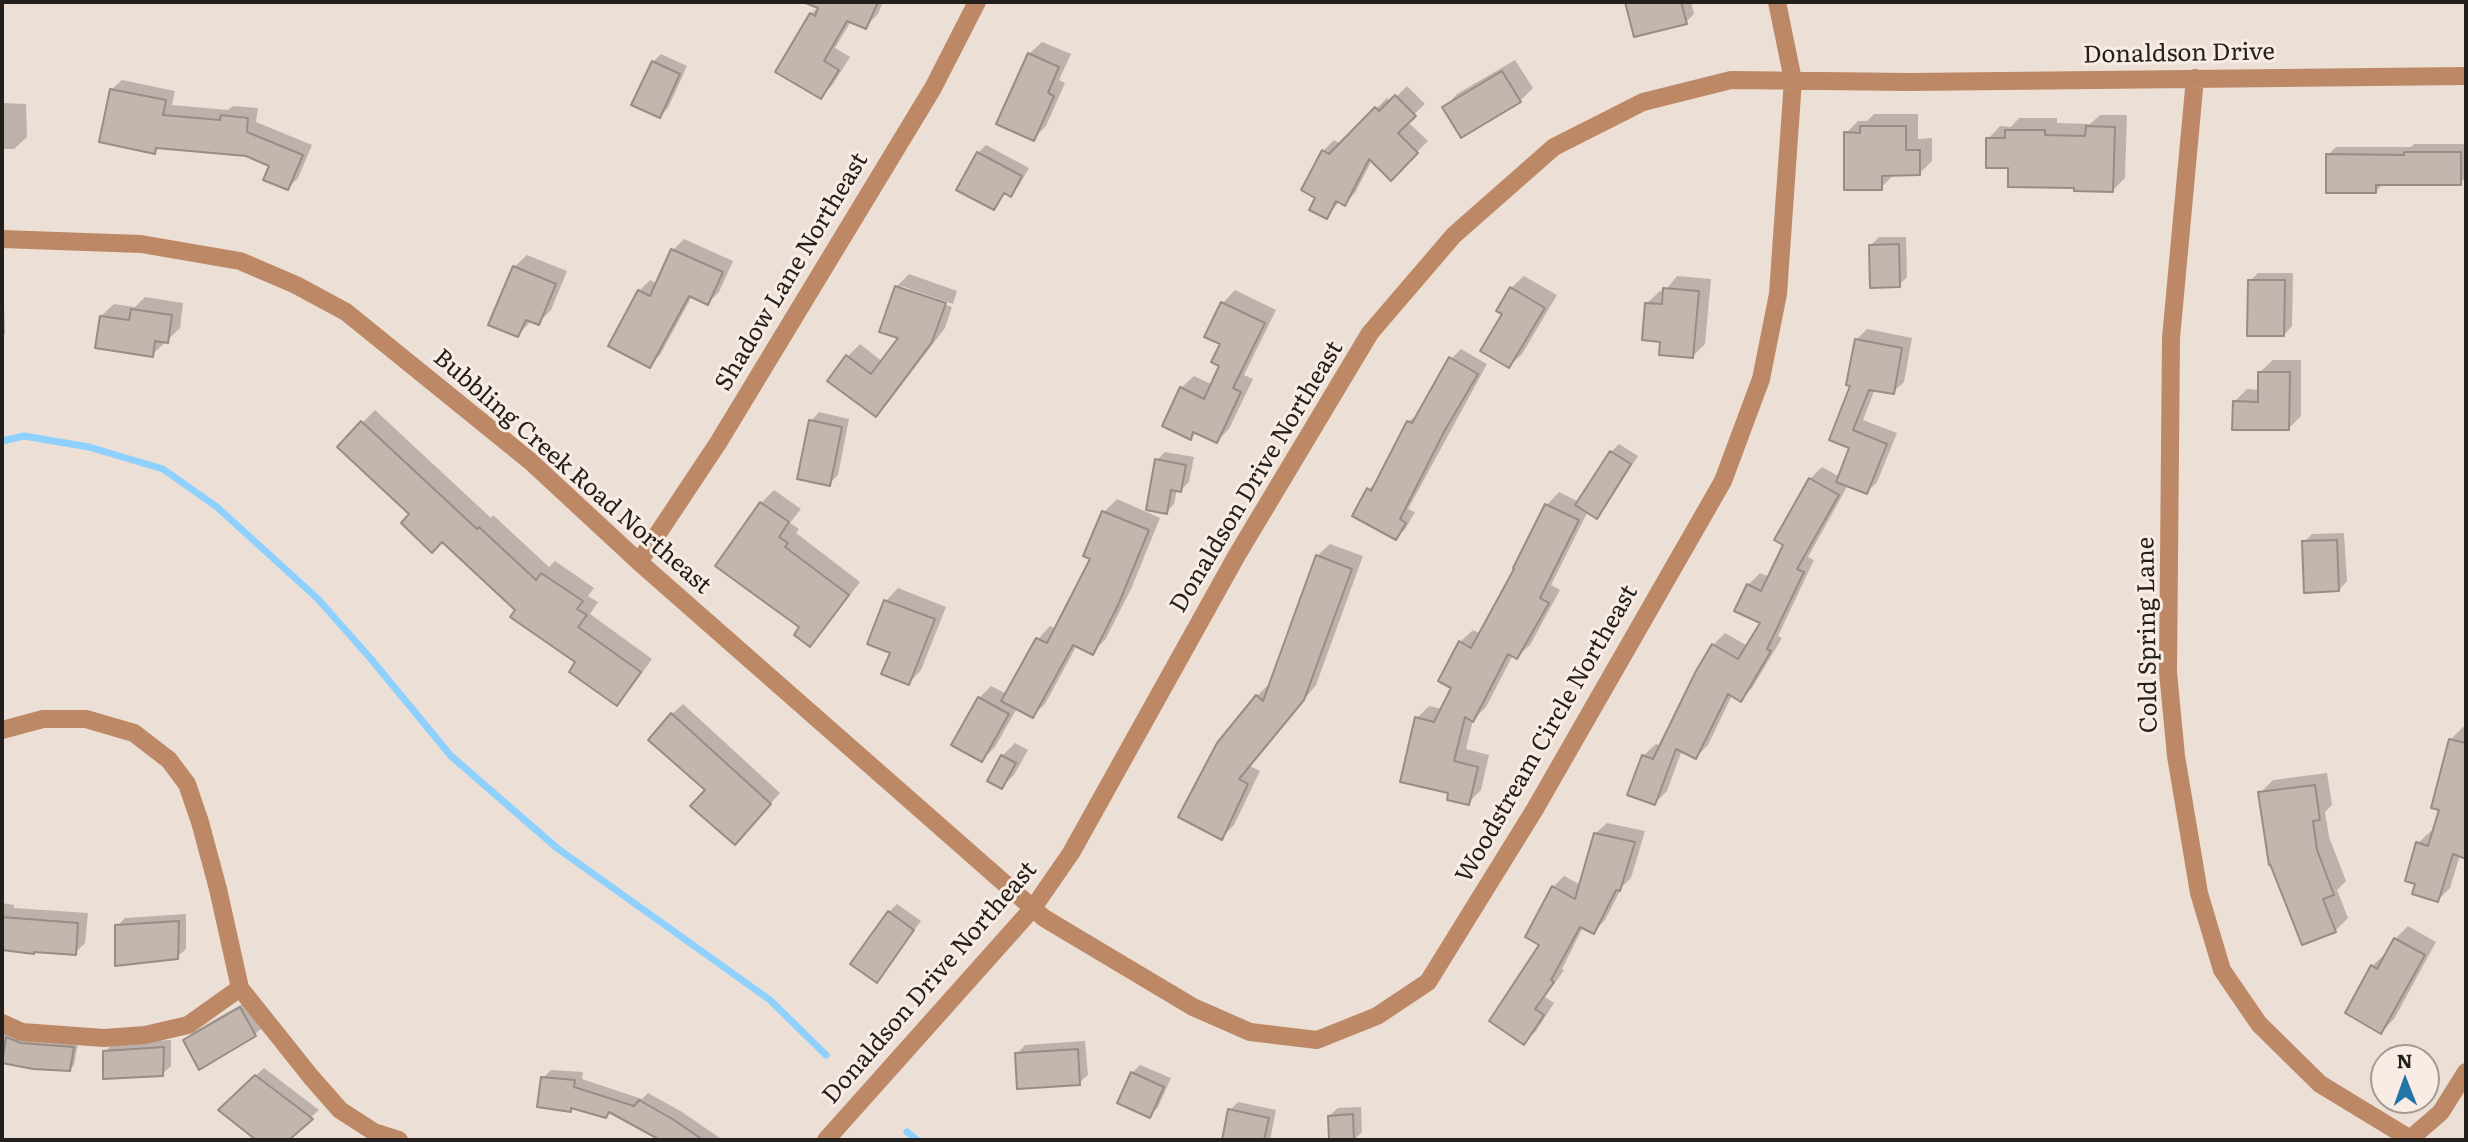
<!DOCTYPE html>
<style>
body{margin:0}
#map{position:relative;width:2468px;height:1142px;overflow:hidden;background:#ecdfd6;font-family:Literata,serif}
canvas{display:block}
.frame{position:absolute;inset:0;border:4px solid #231f1c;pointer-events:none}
.north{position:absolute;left:2370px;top:1044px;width:70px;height:70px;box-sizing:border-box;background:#f9ece4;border:2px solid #a39a94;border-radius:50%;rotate:359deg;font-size:19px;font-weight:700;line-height:28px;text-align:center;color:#231f1c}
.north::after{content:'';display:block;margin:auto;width:24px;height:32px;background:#2275a6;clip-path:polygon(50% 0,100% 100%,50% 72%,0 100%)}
</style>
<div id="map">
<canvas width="2468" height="1142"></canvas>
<div class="frame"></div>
<div class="north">N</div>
</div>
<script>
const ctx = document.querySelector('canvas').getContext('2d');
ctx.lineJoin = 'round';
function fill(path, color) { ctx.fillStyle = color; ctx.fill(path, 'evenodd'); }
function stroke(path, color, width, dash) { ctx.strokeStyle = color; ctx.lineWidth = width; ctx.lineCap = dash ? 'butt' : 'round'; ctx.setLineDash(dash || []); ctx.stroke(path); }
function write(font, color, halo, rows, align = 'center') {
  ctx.font = font + ' Literata,serif'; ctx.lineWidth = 6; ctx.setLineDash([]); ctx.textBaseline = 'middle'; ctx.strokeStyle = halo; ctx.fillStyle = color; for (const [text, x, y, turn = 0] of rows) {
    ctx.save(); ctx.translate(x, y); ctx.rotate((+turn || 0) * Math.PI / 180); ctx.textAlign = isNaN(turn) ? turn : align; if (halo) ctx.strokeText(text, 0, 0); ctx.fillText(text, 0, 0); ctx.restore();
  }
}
const shadow = new Path2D(`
 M823 2H883L878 14 865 27 851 21 835 48 850 57 833 84 821 97 811 14Z
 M1627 2H1691L1694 14 1686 22 1636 35Z
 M1042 42 1071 54 1059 80 1065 83 1046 126 1033 139 1029 54Z
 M661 54 687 66 668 108 660 116 653 62Z
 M1515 60 1533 88 1520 101 1445 107 1457 94Z
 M122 80 175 91 172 105 228 110 233 106 258 108 256 122 312 145 298 178 288 188 271 165 246 155 160 146 154 152 111 90Z
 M1407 86 1425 104 1407 121 1428 141 1391 178 1372 160 1355 193 1345 203 1340 201 1326 217 1318 197 1323 151 1334 140 1341 144 1387 98 1391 102Z
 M2 103 26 104 27 137 14 149H2Z
 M1874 114H1918V139L1932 138V161L1919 174H1894L1881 188 1846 133 1858 121H1867Z
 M2100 115H2127L2125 178 2113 190 2076 186 2010 166 1988 139 2000 126 2011 127 2019 118H2057V123L2090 124Z
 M2414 144H2466V177L2460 183H2384L2376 191 2328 155 2336 147H2411Z
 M986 145 1029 168 1018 187 1010 195 1006 192 994 208 978 153Z
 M1879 237H1906L1907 277 1899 285 1871 245Z
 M684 239 733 261 719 292 708 303 692 296 660 355 649 366 639 291 650 280 657 284 673 250Z
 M527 255 567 271 551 310 538 323 532 320 518 335 514 267Z
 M2258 273H2293L2292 326 2284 335 2250 281Z
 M909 274 957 291 953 304 901 286V290L952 307 945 328 888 403 876 415 847 357 860 344 883 362 901 337 896 287Z
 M1524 276 1557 295 1522 354 1509 366 1504 313 1511 288Z
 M1677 276 1711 279 1705 344 1693 356 1662 340 1647 303 1660 291H1665Z
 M1235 290 1276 310 1244 375 1253 379 1229 429 1217 441 1197 432 1191 438 1181 388 1194 376 1213 385 1222 365 1223 303Z
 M145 297 183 303 180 328 152 355 101 316 114 304 135 307Z
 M2 305H4L5 334 2 337Z
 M1867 329 1912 338 1904 382 1893 392 1875 389 1863 420 1897 433 1877 482 1867 492 1848 485 1808 557 1814 560 1778 636 1782 638 1752 688 1740 700 1732 695 1708 745 1696 757 1682 750 1667 791 1655 803 1643 756 1656 744 1662 746 1713 645 1725 633 1748 646 1762 622 1748 585 1760 573 1770 577 1810 479 1822 467 1840 477 1852 447V385L1856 340Z
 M1461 349 1487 364 1408 509 1415 512 1406 528 1396 538 1369 489 1379 479 1408 422 1420 413 1451 359Z
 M2273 360H2301V416L2288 429 2234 402 2247 389 2260 390V372Z
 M375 410 491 518 493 515 549 567 555 561 594 588 588 596 598 602 590 614 652 659 629 691 617 704 578 662 339 447Z
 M819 412 849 419 838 475 829 484 811 421Z
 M1619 444 1638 456 1605 508 1597 516 1588 511 1551 585 1560 590 1530 645 1517 657 1513 655 1486 707 1473 720 1466 749 1489 755 1481 790 1468 803 1450 792 1417 718 1429 706 1442 709 1454 687 1460 642 1473 630 1481 634 1517 568 1515 567 1547 505 1559 492 1579 502 1611 452Z
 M1165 452 1194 457 1189 482 1181 490 1177 489 1174 504 1166 512 1157 460Z
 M774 490 801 509 790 523 799 529 796 533 860 582 822 632 810 645 802 627 717 566 761 503Z
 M1117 499 1160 518 1131 589 1105 640 1092 652 1077 645 1045 704 1032 716 1017 708 995 747 982 760 979 698 991 686 1007 694 1038 639 1050 626 1056 629 1092 558 1104 512Z
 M2344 533 2347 581 2339 590 2304 542 2312 534Z
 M1330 544 1363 556 1316 685 1250 766 1260 771 1234 825 1222 837 1257 696 1269 684 1317 556Z
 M898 588 946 607 921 670 909 683 892 652 869 643 886 601Z
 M683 704 780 793 745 832 707 789 672 714Z
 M2463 727 2466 728V857L2460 855 2450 888 2438 900 2417 883 2418 843 2431 831 2434 832 2441 809 2450 740Z
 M1015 743 1028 750 1014 775 1002 787 989 781 1002 756Z
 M2327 773 2332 805 2325 812 2329 837 2346 881 2337 890 2348 918 2335 931 2260 793 2273 780Z
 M1607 823 1645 831 1631 878 1622 887 1605 920 1593 932 1583 927 1562 969 1564 970 1545 997 1554 1003 1536 1031 1524 1043 1553 887 1564 876 1581 885 1595 834Z
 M2 903 14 905V908L88 913 85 943 75 953 2 950Z
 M897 904 921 921 877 980 889 912Z
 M186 914V949L177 957 117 926 125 918Z
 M2408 926 2436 942 2394 1019 2381 1032 2372 966 2385 954 2387 955 2395 939Z
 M249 1000 264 1026 255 1034 200 1067 185 1040 193 1032Z
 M2 1028 78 1043 74 1065 70 1070 34 1067 2 1059Z
 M171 1040V1066L162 1074 105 1052 113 1043Z
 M1085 1041 1088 1075 1079 1083 1017 1054 1025 1045Z
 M1140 1065 1171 1078 1158 1107 1150 1116 1132 1073Z
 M264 1068 319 1110 287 1140H259L220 1110Z
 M551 1070 583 1072 582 1079 642 1099 648 1093 682 1112 723 1140H664L611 1111 606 1116 574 1107 570 1110 543 1078Z
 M1238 1102 1276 1110 1270 1140H1223L1230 1110Z
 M1361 1107 1362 1132 1354 1140H1331L1329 1116 1338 1108Z`);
const stream = new Path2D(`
 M2 441 24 436 89 447 163 469 217 507 318 599 371 659 451 756 557 848 770 1000 826 1055
 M907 1132 917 1140`);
const building = new Path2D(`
 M803 2H878L866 29 847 21 824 61 839 70 821 99 775 72 810 13 815 16 818 8Z
 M1625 2H1681L1687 24 1634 37Z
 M1028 53 1059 67 1048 93 1054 96 1034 141 996 124Z
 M652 61 680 74 660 118 631 105Z
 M1502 71 1521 102 1461 138 1442 107Z
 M110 89 166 100 163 115 220 120 221 115 248 118 247 132 303 155 288 190 263 180 269 166 246 156 156 148 155 154 99 142Z
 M1395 95 1416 116 1398 133 1418 153 1391 181 1369 159 1345 206 1336 201 1327 219 1309 210 1315 198 1301 190 1322 150 1329 154 1375 107 1379 111Z
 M1860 126H1906V150H1920V175L1882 176V190H1844V132L1860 133Z
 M2086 126 2115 127 2113 192 2074 191V188L2008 187V168H1986V138H2005V130H2045V135L2085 136Z
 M977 152 1022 176 1011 197 1004 193 994 210 956 190Z
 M2404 152H2461V185H2376V193H2326V154L2404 155Z
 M1899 244 1900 287 1870 288 1869 245Z
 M671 249 723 272 708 305 689 296 650 368 608 346 638 290 650 296Z
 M513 266 556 284 539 325 526 320 518 337 488 325Z
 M2248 280H2285L2284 336H2247Z
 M895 286 946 303 932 342 876 417 827 381 846 355 871 374 898 338 879 332Z
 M1510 287 1545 308 1509 368 1480 351 1502 314 1496 311Z
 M1663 288 1699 291 1693 358 1659 355 1660 342 1642 340 1645 303 1662 304Z
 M1221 302 1265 323 1233 388 1241 392 1217 443 1193 432 1191 440 1162 426 1180 387 1204 399 1219 366 1211 362 1220 344 1204 337Z
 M131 309 172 315 168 343 155 341 153 357 95 348 100 316 129 320Z
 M1855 339 1902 348 1894 394 1869 390 1853 430 1887 444 1867 494 1836 482 1849 448 1829 440 1850 386 1846 385Z
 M1449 357 1478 374 1445 430 1400 519 1406 523 1396 540 1352 516 1367 488 1371 491 1407 421 1412 423Z
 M2258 372H2290L2289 430H2232L2233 401 2258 402Z
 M809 420 842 427 830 486 797 479Z
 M361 421 477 529 479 527 536 580 541 573 583 601 577 609 587 615 578 627 641 672 617 706 569 672 575 662 510 617 515 610 442 542 432 553 401 523 409 514 337 447Z
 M1610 451 1631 464 1597 519 1575 505Z
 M1155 459 1186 465 1181 492 1171 490 1167 514 1146 510Z
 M1809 478 1839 495 1797 569 1804 572 1767 649 1771 651 1741 702 1728 694 1696 759 1676 749 1655 805 1627 795 1642 755 1653 759 1696 671 1712 644 1738 659 1760 623 1734 611 1747 584 1761 591 1783 545 1774 540Z
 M760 502 789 522 779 537 788 543 785 547 849 595 810 647 794 635 799 627 715 566Z
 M1545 504 1579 520 1540 598 1549 603 1517 659 1508 654 1473 722 1465 717 1454 761 1478 767 1469 805 1447 800 1448 793 1400 782 1415 717 1434 722 1451 688 1438 681 1459 641 1471 648 1514 569 1513 568Z
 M1102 511 1149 530 1119 603 1093 655 1073 645 1033 718 1001 701 1036 638 1047 643 1090 559 1083 556Z
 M2337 540 2339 591 2304 593 2302 541Z
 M1316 555 1352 569 1304 700 1239 779 1248 784 1222 840 1178 817 1217 743 1256 695 1263 701Z
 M884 600 935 619 909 685 881 674 890 653 867 644Z
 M978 697 1009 714 982 762 951 745Z
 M671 713 771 804 735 845 690 806 705 790 648 740Z
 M2449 739 2466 743V859L2453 854 2438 902 2412 894 2415 884 2405 881 2416 842 2428 846 2439 810 2431 808Z
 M1001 755 1016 763 1002 789 987 781Z
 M2315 785 2320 820 2313 821 2317 850 2334 895 2323 899 2336 932 2302 945 2270 864 2269 865 2258 792Z
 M1594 833 1635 842 1620 891 1616 890 1594 934 1580 927 1551 980 1554 982 1535 1009 1544 1015 1524 1045 1489 1021 1539 945 1525 937 1552 886 1575 899Z
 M888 911 914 930 877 983 850 964Z
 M2 917 78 923 76 955 34 952V954L2 950Z
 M179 921 178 959 115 966V925Z
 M2394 938 2425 955 2381 1034 2345 1013 2371 965 2377 969Z
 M240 1007 256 1036 199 1070 183 1040Z
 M6 1037 21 1043 74 1047 70 1071 33 1069 2 1063Z
 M164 1047 163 1076 103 1079V1051Z
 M1078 1049 1080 1085 1017 1089 1015 1053Z
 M1131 1072 1164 1087 1150 1118 1117 1103Z
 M255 1075 313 1119 289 1140H256L218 1110Z
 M541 1077 575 1080 574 1087 634 1106 639 1100 674 1120 703 1140H660L609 1112 606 1118 571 1108V1112L537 1107Z
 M1228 1109 1269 1118 1264 1140H1222Z
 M1353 1114 1354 1140H1329L1328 1116Z`);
const street = new Path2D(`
 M2195 78 2171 338 2168 672 2176 756 2199 893 2222 970 2259 1024 2320 1084 2412 1140
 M2 239 141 244 240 261 296 285 346 312 530 461 639 562 1044 918 1193 1007 1250 1032 1317 1040 1377 1016 1428 982 1535 809 1723 481 1761 379 1778 294 1793 80 1777 2
 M639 562 718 443 933 88 977 2
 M2 730 43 719H86L134 733 169 760 187 784 200 822 218 889 240 988 311 1077 340 1110 374 1132 399 1140
 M2 1023 22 1032 104 1038 145 1035 188 1025 240 988
 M2410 1139 2441 1112 2466 1072
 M826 1140 1033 908 1071 853 1237 555 1370 333 1454 235 1554 147 1643 102 1731 80 1910 82 2466 76`);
const streetNames = [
 ["Donaldson Drive",2179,54,-1],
 ["Shadow Lane Northeast",792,272,-59],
 ["Bubbling Creek Road Northeast",572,472,41],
 ["Donaldson Drive Northeast",1257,477,-59],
 ["Cold Spring Lane",2148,635,-91],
 ["Woodstream Circle Northeast",1547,734,-60],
 ["Donaldson Drive Northeast",930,983,-49]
];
fill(shadow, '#0003');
stroke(stream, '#8ed1ff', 7);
fill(building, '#c2b6ae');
stroke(building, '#988c84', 2);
stroke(street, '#bc8866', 18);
write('24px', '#231f1c', '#f9ece4', streetNames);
</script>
